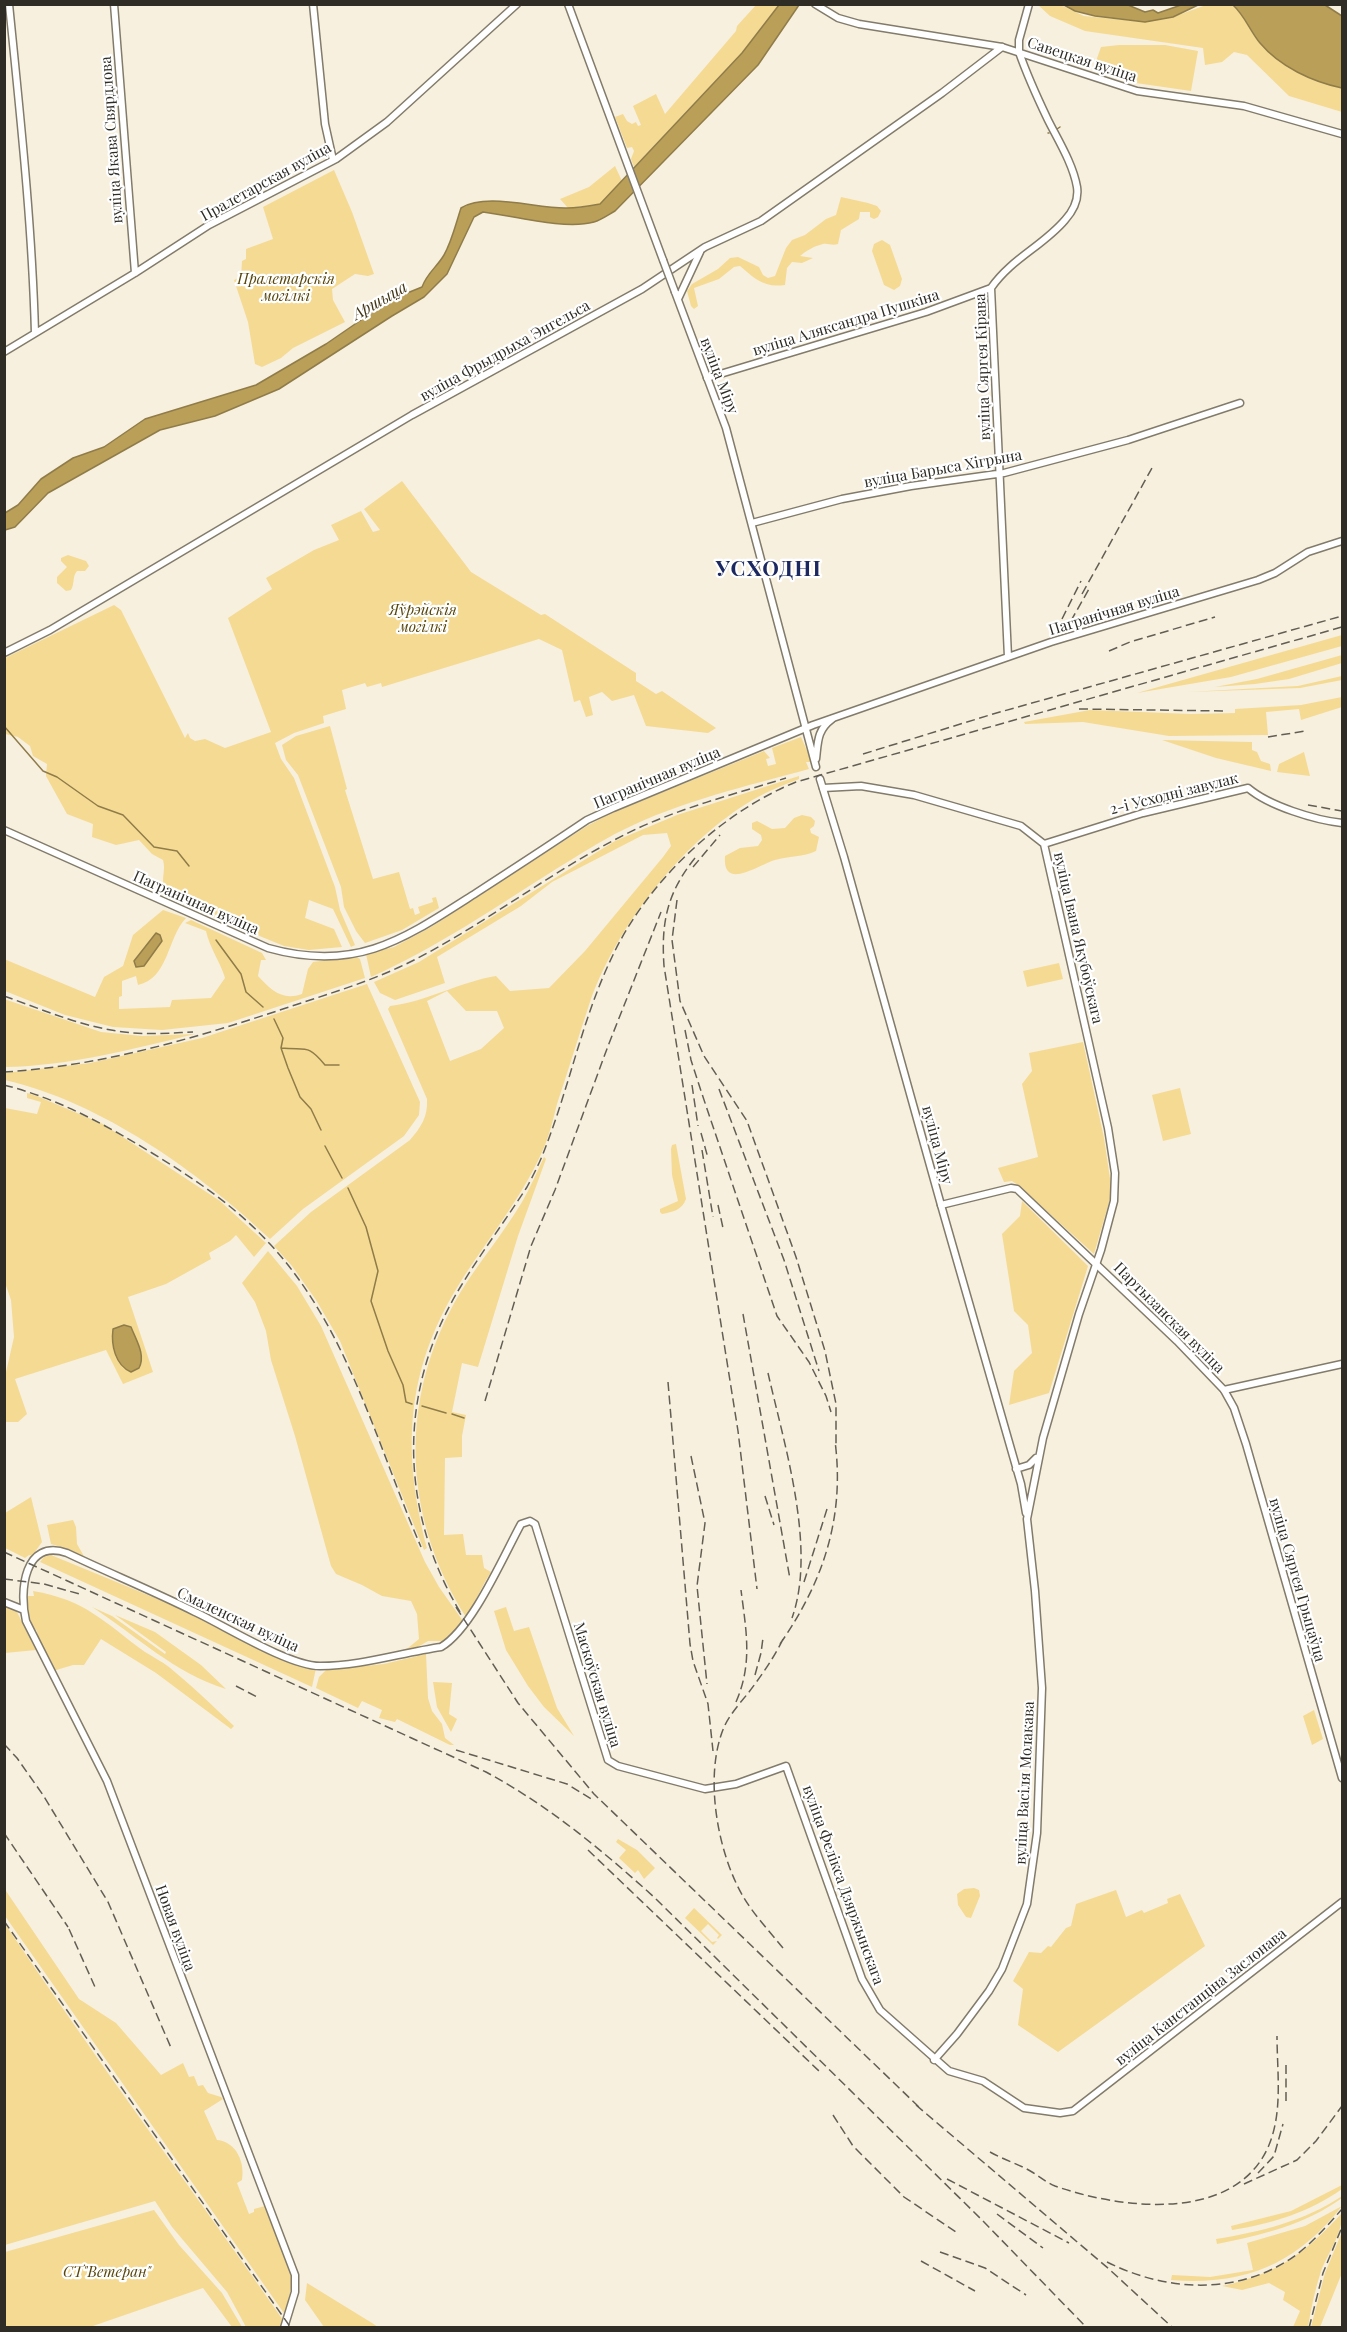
<!DOCTYPE html>
<meta charset="utf-8">
<style>
body{margin:0}
#map{position:relative;width:1347px;height:2332px;overflow:hidden;background:#f7f0de;font-family:"Playfair Display",serif}
canvas{display:block}
.frame{position:absolute;inset:0;border:6px solid #2e2c25;pointer-events:none}
</style>
<div id="map">
<canvas width="1347" height="2332"></canvas>
<div class="frame"></div>
</div>
<script>
const ctx = document.querySelector('canvas').getContext('2d');
ctx.lineJoin = 'round';
function fill(path, color) { ctx.fillStyle = color; ctx.fill(path, 'evenodd'); }
function stroke(path, color, width, dash) { ctx.strokeStyle = color; ctx.lineWidth = width; ctx.lineCap = dash ? 'butt' : 'round'; ctx.setLineDash(dash || []); ctx.stroke(path); }
function write(font, color, halo, rows, align = 'center') {
  ctx.font = font + ' "Playfair Display",serif'; ctx.lineWidth = 4.5; ctx.setLineDash([]); ctx.textBaseline = 'middle'; ctx.strokeStyle = halo; ctx.fillStyle = color; for (const [text, x, y, turn = 0] of rows) {
    ctx.save(); ctx.translate(x, y); ctx.rotate((+turn || 0) * Math.PI / 180); ctx.textAlign = isNaN(turn) ? turn : align; if (halo) ctx.strokeText(text, 0, 0); ctx.fillText(text, 0, 0); ctx.restore();
  }
}
const green = new Path2D(`
 M1037 4 1061 5 1084 16 1145 22 1173 17 1206 5H1233C1245 16 1249 31 1260 43 1280 64 1314 82 1342 88V112L1289 96 1247 55 1234 52 1222 62 1205 65 1203 48 1085 31 1050 16Z
 M756 5H779L742 53 634 167 631 159 634 151 632 147 627 148 615 117 623 114 627 121 632 124 636 122 638 126 641 125 633 106 656 94 665 114 736 31 737 26Z
 M1119 45H1165L1198 51 1191 91 1129 82 1119 75 1095 64 1101 47Z
 M615 166 622 181 600 204 568 208 560 199 589 187Z
 M334 170 352 212 374 274 368 276 355 274 332 289 333 300 345 322 293 348 281 358 262 367 255 364 248 322 234 280 241 277 242 261 246 259V249L273 239 263 207Z
 M841 197 868 203 877 206 881 211 878 217 874 219 870 217V212H860L859 219 841 230 838 244C832 246 828 243 823 244 814 246 806 251 800 256L813 258 802 263 792 262 787 268 785 285C764 288 755 279 740 266L734 267 719 279 694 288 698 306 694 309 691 306 687 291 692 284 718 269 730 258 738 257 759 267 763 275 768 278 775 276 786 248 792 240 805 235 826 219 836 215Z
 M882 240 890 245 902 279 900 286 894 290 884 285 872 251 874 244Z
 M402 481 471 572 541 615 545 614 636 673V681L656 694 662 691 716 728 708 733 646 726 634 695 612 701 602 692 589 697 593 715 586 717 580 700 574 702 562 650 539 639 382 687 381 683 367 687 365 683 342 690 346 709 323 716 324 723 294 733 275 743 281 759 294 778 335 887 340 910 355 945 351 947 333 909 309 900 305 918 334 929 342 947 309 950 284 946 191 908 176 891 164 887C161 878 166 870 163 860L152 854 139 840 116 845 92 837 93 824 67 814 46 776 47 764 33 756 30 746 18 737 5 734V658L114 605 121 610 185 738 188 733 190 738 195 741 205 739 225 748 271 732 228 618 272 589 266 578 314 550 339 540 331 525 361 511 373 532 380 530 364 509Z
 M68 555 86 561 89 566 85 571H77C72 577 75 583 71 590L66 591 57 583V577L67 567 61 561V558Z
 M1342 635V646L1231 677 1137 693Z
 M1342 655V663L1289 679 1255 684 1215 687 1257 679Z
 M1342 676V680L1300 688 1188 692 1298 686Z
 M1342 697V707L1301 720 1299 709 1266 712 1268 735 1169 736 1083 722 1025 724 1024 722 1090 710 1191 714 1235 713V709L1301 705Z
 M330 726 347 789 345 790 373 879 399 872 410 909 413 908 415 915 420 913 418 907 433 902 432 898 436 897 439 908 402 930 365 943 356 931 344 907 341 887 298 775 286 760 282 745 296 736Z
 M801 737 812 762H806L809 769C747 786 681 801 623 830 600 841 578 856 556 869 496 907 436 948 371 977L366 954 394 947 431 927 587 826 611 813 764 751 770 758 766 759 768 766 776 764 772 748Z
 M1162 740 1252 742V750L1257 752 1261 761 1270 764 1271 771 1216 758Z
 M1304 752 1310 776 1277 772 1279 764Z
 M799 776V779C781 786 763 793 746 804 679 846 614 930 589 1005 578 1038 568 1071 557 1104 553 1120 549 1137 542 1152 520 1201 486 1241 458 1286 405 1372 402 1453 427 1548L424 1550 340 1341 316 1300 292 1266 274 1246 311 1212 410 1140C421 1127 428 1117 427 1099L388 1009 390 1006C426 1002 459 982 496 976L510 991 549 988 585 951 663 857 671 846 667 833 643 835 552 882 521 906 437 957 445 983 395 1000 380 993 374 982 419 962 615 841 677 815ZM447 991 466 1011H497L504 1028 481 1049 450 1061 427 1001Z
 M802 815 811 817 815 821 814 826 810 829 811 833 819 837 816 851C803 857 789 856 775 860 760 864 722 892 725 856L740 848 758 846 762 840 761 835 752 829V823L757 821 772 829 785 828 794 818Z
 M163 910 186 918C167 938 169 978 138 985L136 976 122 981V996L119 997V1009L170 1007 172 1000 211 998 225 978C220 961 210 949 206 931L185 923 191 920 262 953 266 960H261L258 976C271 990 282 1001 302 994L308 969 313 962 355 956 360 959 365 978 228 1023 162 1030 113 1027 65 1015 5 991 4 959 95 997 104 977 123 966 133 935Z
 M1059 963 1063 979 1027 987 1023 971Z
 M367 984 420 1102 419 1115 404 1136 303 1209 270 1239C199 1172 101 1102 5 1080V1073L90 1063 202 1038Z
 M4 999 101 1032 142 1036 195 1034C133 1049 69 1066 5 1067Z
 M1083 1042 1104 1138 1112 1192 1094 1254 1019 1186 1012 1181 1004 1182 998 1168 1038 1157 1022 1084 1032 1071 1029 1053Z
 M1180 1088 1191 1134 1163 1141 1152 1095Z
 M27 1093 37 1096 103 1124 220 1201 266 1243 254 1257 236 1235 230 1241 209 1253 211 1259 166 1284 128 1297 153 1372 123 1384 106 1350 15 1379 27 1414 18 1422H5L4 1381 14 1337 11 1300 4 1280 5 1108 37 1114 41 1102 27 1098Z
 M676 1144 686 1199C682 1210 673 1212 662 1214L660 1212V1209L678 1201 672 1175 671 1149 672 1145Z
 M544 1157 546 1159 518 1236 478 1367 462 1363 452 1412 466 1415 462 1436V1457L445 1458 444 1535 463 1534 466 1555H482L484 1568 491 1572C481 1587 476 1602 466 1617 402 1516 398 1397 460 1293 479 1262 503 1234 522 1202 530 1188 537 1172 544 1157Z
 M1022 1201 1088 1266 1049 1393 1009 1405 1014 1371 1032 1353 1028 1325 1014 1311 1002 1234 1020 1216Z
 M268 1251 297 1286 321 1326 425 1562 439 1587 463 1621 455 1631 444 1641H428L411 1651 375 1659 408 1648 419 1639 417 1614 411 1601 382 1596 362 1585 336 1574 331 1566 295 1436 271 1360 266 1331 255 1302 242 1283Z
 M31 1497 42 1542 32 1556 29 1555 25 1558 5 1548V1513Z
 M73 1520 76 1527 77 1544 85 1558 67 1549 51 1544 47 1525Z
 M51 1555 177 1607 280 1657 302 1666 316 1668 312 1687 40 1562 44 1557Z
 M33 1591C86 1600 104 1622 145 1652 153 1657 161 1661 169 1667 191 1685 213 1706 234 1726L231 1729 156 1673 101 1639 84 1665H73L53 1671 38 1641 37 1631 30 1624 27 1596H34Z
 M5 1605 16 1610 36 1650 5 1653Z
 M92 1607 112 1616 165 1654 166 1652 115 1615 155 1632 201 1665 226 1689C174 1673 137 1636 92 1607Z
 M506 1607 514 1631 529 1627 557 1708 574 1736 544 1707 528 1686 506 1650 494 1611Z
 M426 1654 428 1698 432 1711 442 1724 445 1738 454 1745H450L397 1719 395 1722 379 1718 382 1710 362 1701 358 1708 316 1688 319 1677 326 1670 384 1664Z
 M433 1682 452 1683 449 1714 457 1719 451 1732 437 1707Z
 M1314 1710 1323 1739 1312 1745 1303 1716Z
 M618 1839 637 1850 655 1868 644 1879 638 1870 635 1873 619 1858 626 1850 616 1842Z
 M4 1888 79 1999 116 2023 161 2075 183 2063 189 2077 194 2076 198 2086 203 2085 208 2093 221 2097 223 2099 204 2111 217 2140C237 2142 245 2163 242 2180L237 2183 249 2214 254 2212V2209L265 2206 293 2276 286 2316 5 1916Z
 M974 1888 979 1890 980 1896 971 1918 966 1917 958 1905 957 1894 964 1889Z
 M1116 1890 1126 1917 1142 1910 1144 1913 1168 1903 1167 1899 1180 1894 1205 1946 1058 2052 1018 2025 1023 1989 1013 1981 1029 1952 1041 1953 1048 1946 1051 1947 1066 1928 1071 1926 1076 1904Z
 M694 1908 722 1935 718 1939 717 1938 719 1935 708 1924 701 1931 712 1942 717 1941 713 1945 685 1918Z
 M5 1924C95 2058 191 2188 283 2320L280 2327H246L227 2292 172 2227 155 2201 5 2245Z
 M1342 2185V2189C1310 2212 1271 2224 1232 2230L1231 2226 1291 2211Z
 M1342 2196V2198C1305 2225 1262 2235 1217 2244L1216 2239C1260 2232 1305 2221 1342 2196Z
 M1342 2206C1297 2264 1244 2286 1171 2280L1172 2275 1210 2277 1253 2270 1247 2243 1305 2226Z
 M154 2210 179 2245 222 2293 242 2327H232L203 2288 90 2327H5V2252Z
 M1342 2213C1343 2233 1328 2253 1321 2271 1315 2290 1311 2308 1308 2327H1293L1300 2311 1283 2300 1285 2292 1269 2283 1242 2290 1222 2286C1277 2274 1304 2254 1342 2213Z
 M1342 2232V2273L1320 2327H1311L1325 2273Z
 M307 2283 372 2323 378 2327H324L305 2300Z`);
const water = new Path2D(`
 M779 5H799L758 65 615 211C608 215 601 220 594 222 565 230 514 216 483 212L474 217 447 274 424 297 392 316 279 389 215 416 160 430 48 493 15 527 5 530V513L18 505 41 479 73 458 104 447 145 419 256 385 326 344 390 300 422 287C427 273 437 267 444 255 452 241 456 223 461 208 487 192 537 209 567 208 578 208 589 206 600 204L742 53Z
 M1064 5H1128L1145 12 1153 10 1158 13 1181 5H1198L1173 17 1145 22 1095 16 1075 11Z
 M1233 5H1325L1342 16V88C1313 82 1280 67 1260 43 1250 31 1245 16 1233 5Z
 M156 933 160 935 162 941 144 966 136 967 134 961Z
 M124 1325 131 1327C136 1340 146 1355 139 1368L131 1372C115 1365 111 1345 113 1329Z`);
const stream = new Path2D(`
 M1057 129 1060 127
 M1048 133H1049
 M4 726 43 771 57 777 98 806 123 815 154 847 177 851 189 866
 M216 940 241 974 246 992 263 1007
 M274 1019 283 1038 281 1048 288 1068 300 1097 311 1109 321 1130
 M281 1048C306 1051 307 1043 325 1065H339
 M325 1146 342 1178
 M348 1188 366 1227 378 1271 371 1301 388 1351 403 1385 406 1402 412 1404
 M422 1406 446 1413
 M452 1414 464 1418`);
const secondary = new Path2D(`
 M9 4C20 114 32 223 35 333
 M114 4 135 273
 M313 4 325 124 333 160
 M4 352 135 273 209 225 336 159 387 122 517 4
 M707 378 926 312 991 288
 M752 523 842 499 911 486 1004 473 1128 440 1240 403
 M4 653 50 630 412 415 642 289 705 247 761 221 942 93 1002 47
 M1008 657 991 288C1012 258 1043 246 1065 220 1073 211 1079 200 1077 187 1073 164 1058 140 1048 120 1037 97 1027 75 1019 52
 M823 788 861 786 914 795 1021 826 1044 844 1108 1128 1115 1173 1114 1201 1101 1250 1079 1314 1043 1438 1027 1519 1035 1591 1042 1688 1037 1833 1027 1904 1002 1969 989 1991 957 2034 934 2060
 M4 830 268 948C357 973 404 939 476 893 513 869 550 845 587 820L613 808 813 725 1051 642 1258 580 1275 573 1308 552 1342 541
 M1044 844 1143 813 1248 788C1269 806 1315 820 1342 823
 M941 1205 1021 1484 1026 1513
 M1224 1390 1342 1364
 M1016 1469 1029 1465 1036 1458
 M4 1602 24 1610
 M284 2328 295 2292V2275L107 1781 26 1621C19 1591 24 1538 67 1553 109 1573 153 1591 195 1612 225 1626 289 1666 320 1666 361 1666 400 1653 441 1647 472 1629 503 1557 521 1524L530 1521 535 1524 608 1760 618 1766 705 1789 736 1784 786 1766 862 1979 880 2010 949 2071 983 2081 1024 2108 1060 2113 1073 2111 1342 1902`);
const primary = new Path2D(`
 M568 4 663 260
 M815 4 838 18 859 24 1002 47 1137 91 1244 106 1342 134
 M1019 52V40L1029 4
 M675 292 726 428 816 767
 M678 299 700 252
 M816 759C818 742 817 730 832 719
 M820 779 844 857 941 1205 1011 1188 1017 1189 1177 1341 1224 1390 1234 1408 1246 1444 1342 1778`);
const rail = new Path2D(`
 M1082 594 1152 468
 M1062 619 1081 581
 M1064 633 1089 589
 M1109 651 1130 642 1215 617
 M1079 709 1226 711
 M1268 737 1305 731
 M863 754 993 714 1342 616
 M1308 805 1342 811
 M695 858C667 893 661 922 664 966L738 1431 757 1589
 M693 867 720 835
 M677 900 672 940 680 1001 704 1056 747 1121 796 1257 825 1351 836 1404V1448
 M4 996C44 1010 82 1027 124 1032 147 1035 170 1033 193 1032
 M685 1030 691 1060 701 1091 777 1316 809 1362 826 1396 831 1412
 M4 1072C102 1066 195 1038 286 1008 331 993 376 980 418 958 489 921 552 871 624 835 675 809 732 795 786 778
 M4 1085C59 1099 104 1124 152 1153 195 1179 236 1207 270 1244 348 1328 377 1445 421 1547
 M692 1085 698 1126
 M719 1089 784 1260 819 1371
 M701 1133 708 1158
 M702 1150 713 1217
 M718 1205 723 1228
 M743 1314 790 1579
 M768 1373C784 1444 817 1548 792 1618
 M668 1382 690 1644 693 1661 708 1704 713 1751
 M485 1401 531 1246 555 1190 608 1046 661 912
 M691 1456 705 1523 697 1586 707 1684
 M765 1496 774 1525
 M4 1552 486 1772C549 1806 602 1850 655 1898L983 2221 1087 2328
 M4 1579 44 1584 83 1595
 M804 1582 827 1509
 M456 1607 518 1703 594 1794 921 2109
 M460 1612C399 1509 397 1390 461 1286 481 1253 505 1221 527 1187 534 1174 541 1160 546 1146 570 1084 583 1017 612 957 647 882 720 813 796 782L1342 627
 M780 1644C823 1582 845 1518 835 1441
 M755 1675 761 1653 763 1638
 M236 1686 259 1698
 M736 1702C753 1663 746 1630 741 1590
 M4 1744 17 1758 43 1795 108 1902 172 2050
 M456 1750 567 1784 593 1800
 M4 1833 68 1927
 M588 1850 820 2072
 M4 1921 291 2328
 M69 1929 95 1987
 M783 1948C770 1932 755 1916 744 1898 717 1853 703 1773 725 1725 731 1713 741 1702 749 1692 762 1675 775 1656 784 1637
 M1286 2101V2065
 M916 2105 1109 2269 1173 2328
 M833 2115 853 2146 904 2197 959 2234
 M990 2152C1004 2160 1019 2164 1032 2172 1040 2177 1046 2182 1055 2186 1120 2209 1236 2224 1269 2145 1283 2111 1277 2071 1277 2036
 M1258 2173 1274 2156 1283 2124
 M947 2179 1069 2243
 M1244 2184 1297 2160 1316 2141 1342 2106
 M997 2214 1043 2248
 M940 2252 985 2268 1026 2295
 M921 2261 975 2291
 M1107 2262C1167 2292 1239 2296 1296 2255 1313 2242 1328 2225 1342 2209
 M1309 2328 1323 2273 1342 2227`);
const primaryBridge = new Path2D(`
 M663 260 675 292`);
const streetNames = [
 ["Савецкая вуліца",1082,60,18],
 ["вуліца Якава Свярдлова",112,140,-94],
 ["Пралетарская вуліца",266,182,-29],
 ["вуліца Аляксандра Пушкіна",846,323,-17],
 ["вуліца Фрыдрыха Энгельса",505,351,-29],
 ["вуліца Сяргея Кірава",983,367,-92],
 ["вуліца Міру",719,376,69],
 ["вуліца Барыса Хігрына",943,469,-10],
 ["Пагранічная вуліца",1114,611,-17],
 ["Пагранічная вуліца",657,778,-23],
 ["2-і Усходні завулак",1174,794,-14],
 ["Пагранічная вуліца",196,903,24],
 ["вуліца Івана Якубоўскага",1078,938,77],
 ["вуліца Міру",937,1145,75],
 ["Партызанская вуліца",1169,1318,45],
 ["вуліца Сяргея Грыцаўца",1297,1580,74],
 ["Смаленская вуліца",238,1620,25],
 ["Маскоўская вуліца",597,1685,73],
 ["вуліца Васіля Молакава",1025,1783,-87],
 ["вуліца Фелікса Дзяржынскага",843,1885,70],
 ["Новая вуліца",175,1928,70],
 ["вуліца Канстанціна Заслонава",1201,1997,-38]
];
const parkNames = [
 ["Пралетарскія",286,279],
 ["могілкі",286,296],
 ["Яўрэйскія",423,610],
 ["могілкі",423,627],
 ["СТ\"Ветеран\"",107,2272]
];
const waterNames = [
 ["Аршыца",380,301,-30]
];
const districtNames = [
 ["УСХОДНІ",769,569]
];
fill(green, '#f5da93');
fill(water, '#ba9f58');
stroke(water, '#907c49', 1.5);
stroke(stream, '#907c49', 1.5);
stroke(secondary, '#827b6b', 9);
stroke(primary, '#827b6b', 9);
stroke(secondary, '#fff', 6);
stroke(primary, '#fff', 6);
stroke(rail, '#625e54', 1.5, [9, 4.5]);
stroke(primaryBridge, '#827b6b', 9, []);
stroke(primaryBridge, '#fff', 6);
write('15px', '#2e2c25', '#fff', streetNames);
write('italic 15px', '#57450a', '#fff', parkNames);
write('italic 16px', '#403414', '#fff', waterNames);
ctx.letterSpacing = '1.5px';
write('bold 21px', '#1b2960', '#fff', districtNames);
ctx.letterSpacing = '0px';
</script>
